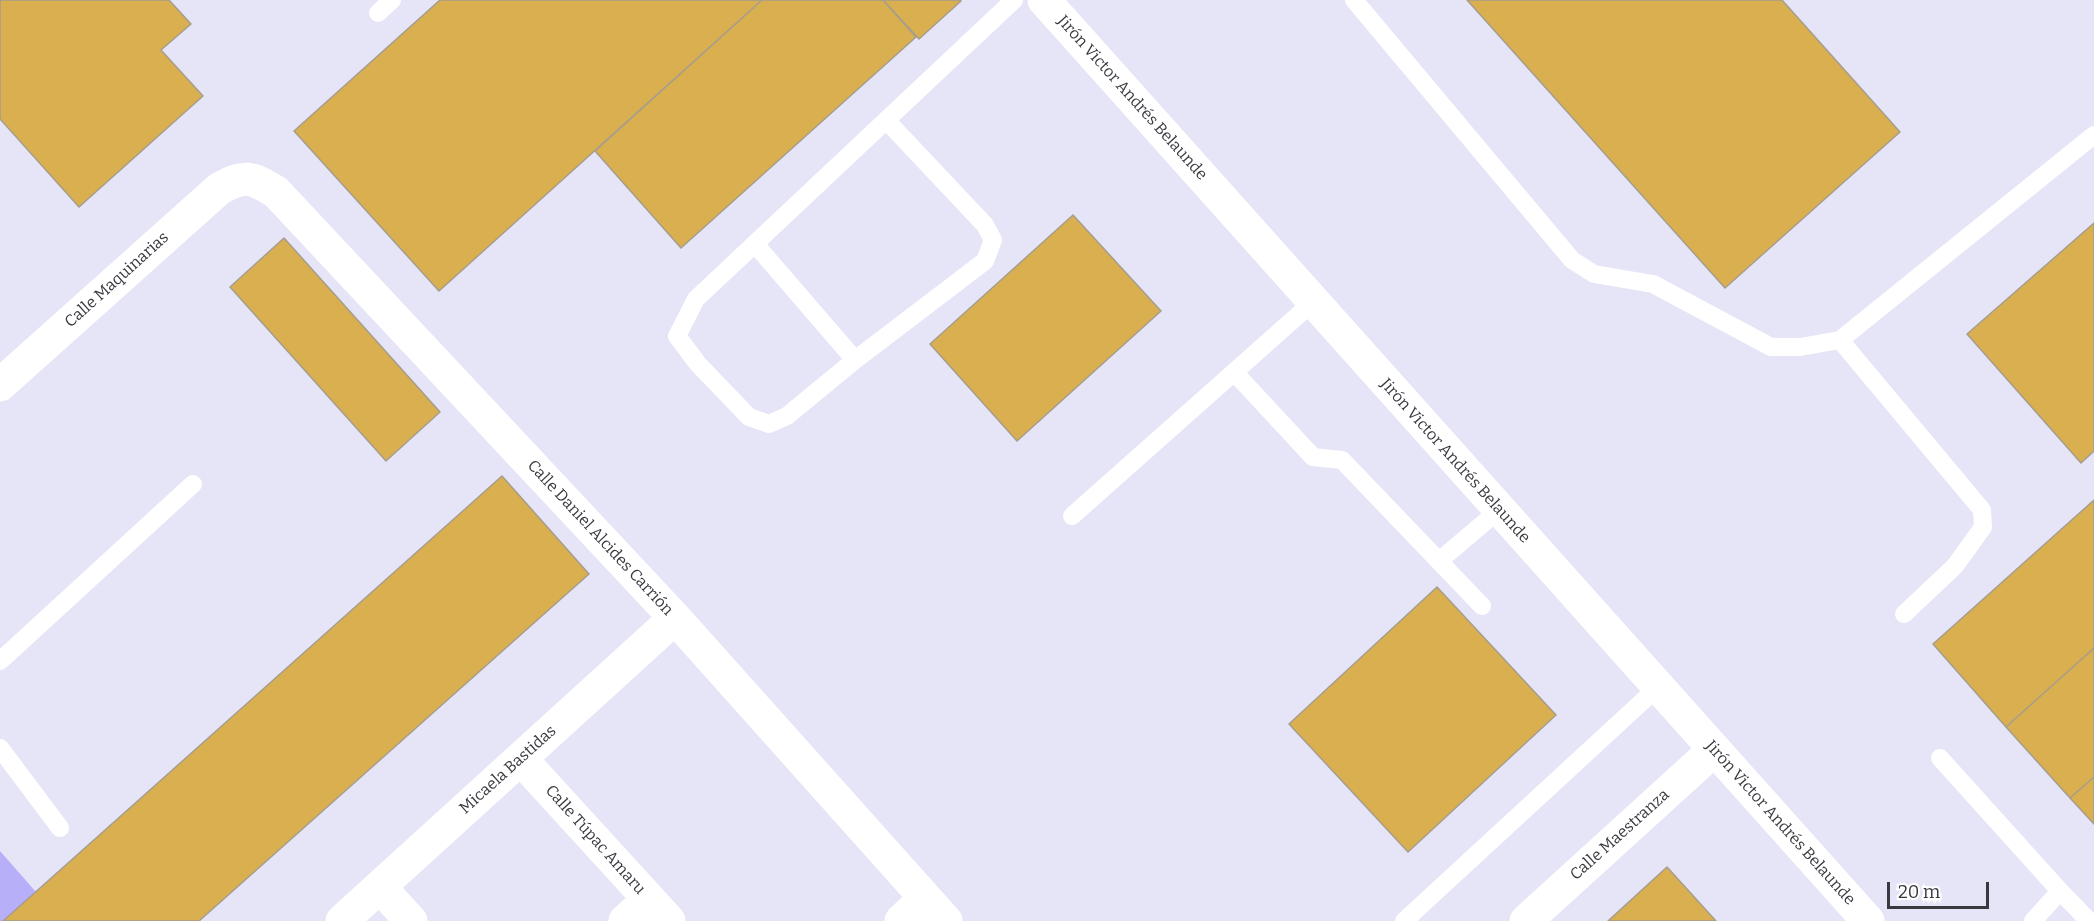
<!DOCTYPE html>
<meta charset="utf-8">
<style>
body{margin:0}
#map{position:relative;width:2094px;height:921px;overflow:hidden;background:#e6e5f7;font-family:Bitter,serif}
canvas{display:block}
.scale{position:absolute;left:1887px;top:882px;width:102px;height:27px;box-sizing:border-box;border:3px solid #393940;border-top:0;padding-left:8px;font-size:18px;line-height:21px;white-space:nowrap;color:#393940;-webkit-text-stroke:4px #fff;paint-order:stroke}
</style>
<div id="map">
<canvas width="2094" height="921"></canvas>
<div class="scale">20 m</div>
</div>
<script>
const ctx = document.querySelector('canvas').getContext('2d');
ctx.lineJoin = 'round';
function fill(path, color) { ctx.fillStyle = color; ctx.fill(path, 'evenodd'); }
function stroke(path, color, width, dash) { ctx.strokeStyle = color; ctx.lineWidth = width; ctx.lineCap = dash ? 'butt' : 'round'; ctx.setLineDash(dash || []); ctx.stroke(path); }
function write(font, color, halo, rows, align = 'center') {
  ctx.font = font + ' Bitter,serif'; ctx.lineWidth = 4.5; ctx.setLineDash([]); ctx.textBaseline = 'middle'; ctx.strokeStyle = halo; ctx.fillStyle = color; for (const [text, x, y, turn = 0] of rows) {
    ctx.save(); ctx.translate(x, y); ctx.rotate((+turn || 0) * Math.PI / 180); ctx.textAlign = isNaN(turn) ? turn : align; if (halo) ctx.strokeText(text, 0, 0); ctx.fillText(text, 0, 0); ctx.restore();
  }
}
const green = new Path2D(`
 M0 851 36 892 3 921H0Z`);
const building = new Path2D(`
 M0 0H169L191 24 161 50 203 96 79 207 0 119Z
 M440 0H762L439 291 294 131Z
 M762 0H883L916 37 681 248 595 151Z
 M883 0H959L961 1 919 39Z
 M1467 0H1782L1900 132 1725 288Z
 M1073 215 1161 311 1017 441 930 344Z
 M2094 223V451L2081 463 1967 334Z
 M284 238 440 412 386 461 230 287Z
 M502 476 589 574 199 921H3Z
 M2094 500V648L2006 727 1933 644Z
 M1437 587 1556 715 1408 852 1289 724Z
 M2094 648V777L2070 798 2006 727Z
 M2094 777V824L2070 798Z
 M1667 867 1716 921H1608Z`);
const lane = new Path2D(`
 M1354 0 1572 260 1594 274 1653 284 1771 347H1800L1840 340 2094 135
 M378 13 392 0
 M886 120 985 225 993 240 985 261 855 360 787 416 769 424 749 417 698 364 677 336 696 299 1014 0
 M755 244 855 360
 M1840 340 1982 510 1983 527 1955 566 1904 614
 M1234 372 1313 457 1342 460 1482 606
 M1072 516 1313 302
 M1439 561 1499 510
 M0 661 193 484
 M0 748 60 828
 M1940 758 2060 891 2033 921
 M2060 891 2089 921
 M1404 921 1658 687`);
const street = new Path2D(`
 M0 385 219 189C245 174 251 177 276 192L675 618 946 921
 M521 759 669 921
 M380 887 411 921
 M342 921 675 618
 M625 921 649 899
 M901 921 925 898
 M1526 921 1714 750`);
const secondary = new Path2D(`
 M1044 0 1868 921`);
const streetNames = [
 ["Jirón Victor Andrés Belaunde",1132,98,48],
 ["Calle Maquinarias",117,280,-42],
 ["Jirón Victor Andrés Belaunde",1455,461,48],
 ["Calle Daniel Alcides Carrión",600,538,47],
 ["Micaela Bastidas",508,770,-42],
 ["Jirón Victor Andrés Belaunde",1780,823,48],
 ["Calle Maestranza",1620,835,-42],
 ["Calle Túpac Amaru",595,840,48]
];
fill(green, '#b7b0f9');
fill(building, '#daaf4f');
stroke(building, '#a59d8d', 1.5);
stroke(lane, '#fff', 18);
stroke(street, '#fff', 33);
stroke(secondary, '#fff', 33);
write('16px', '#393940', '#fff', streetNames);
</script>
